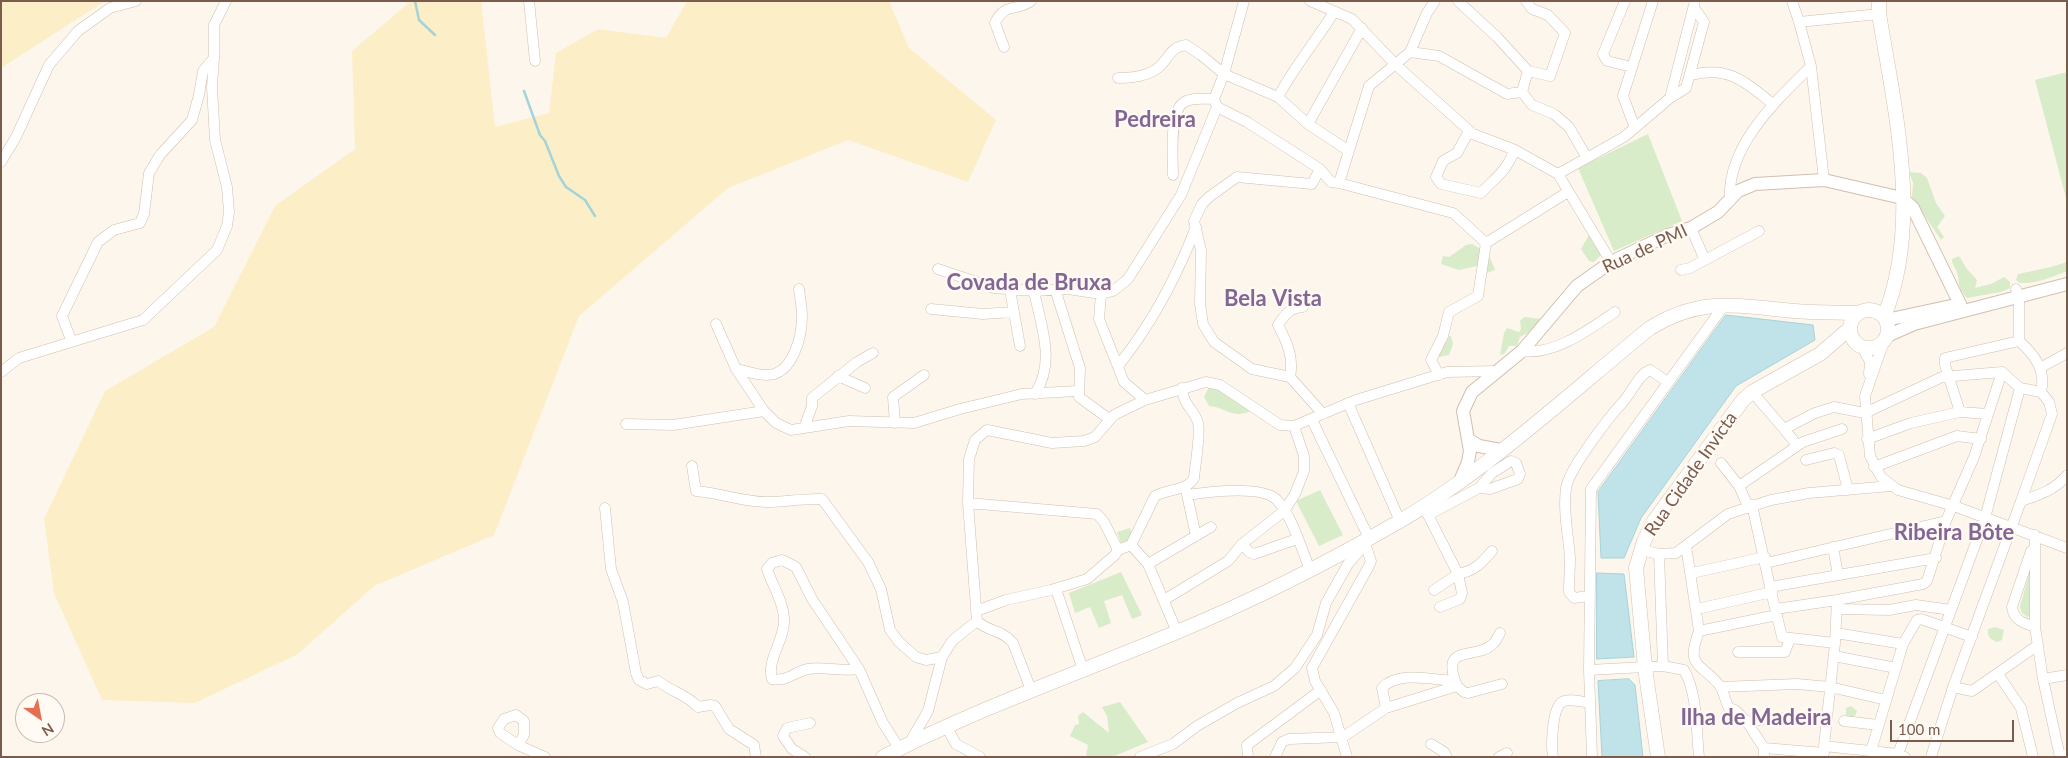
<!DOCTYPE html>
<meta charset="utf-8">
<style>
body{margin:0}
#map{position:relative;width:2068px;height:758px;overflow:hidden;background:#fdf6ec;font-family:Lato,sans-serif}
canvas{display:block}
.frame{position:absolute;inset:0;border:2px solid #7a5c4d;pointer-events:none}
.north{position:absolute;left:15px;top:693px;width:50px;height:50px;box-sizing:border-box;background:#fffaf3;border:1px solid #cabbb1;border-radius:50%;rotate:147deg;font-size:14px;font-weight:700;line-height:20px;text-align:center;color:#7a5c4d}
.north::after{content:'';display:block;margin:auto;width:18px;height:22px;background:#e76f51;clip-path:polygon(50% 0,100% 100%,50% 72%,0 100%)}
.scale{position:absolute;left:1890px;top:720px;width:124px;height:22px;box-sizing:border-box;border:2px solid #7a5c4d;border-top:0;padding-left:6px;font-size:15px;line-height:18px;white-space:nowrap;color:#7a5c4d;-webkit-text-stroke:4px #fffaf3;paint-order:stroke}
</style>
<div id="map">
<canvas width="2068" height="758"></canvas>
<div class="frame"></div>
<div class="north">N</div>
<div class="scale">100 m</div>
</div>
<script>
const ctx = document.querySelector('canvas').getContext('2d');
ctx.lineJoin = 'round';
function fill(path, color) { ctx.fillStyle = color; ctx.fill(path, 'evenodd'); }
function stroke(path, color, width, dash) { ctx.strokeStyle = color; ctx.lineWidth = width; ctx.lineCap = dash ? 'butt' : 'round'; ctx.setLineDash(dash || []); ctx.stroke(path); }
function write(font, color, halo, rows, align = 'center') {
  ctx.font = font + ' Lato,sans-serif'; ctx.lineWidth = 4.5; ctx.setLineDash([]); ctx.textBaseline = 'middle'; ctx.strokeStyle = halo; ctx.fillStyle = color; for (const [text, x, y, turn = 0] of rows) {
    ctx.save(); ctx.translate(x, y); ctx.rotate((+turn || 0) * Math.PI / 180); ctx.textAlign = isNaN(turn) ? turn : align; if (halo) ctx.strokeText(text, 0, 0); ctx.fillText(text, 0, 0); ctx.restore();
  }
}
const green = new Path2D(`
 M2067 72V202L2035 80Z
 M1648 134 1682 221 1614 251 1578 168Z
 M1909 172 1921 173 1927 178 1936 203 1945 216 1937 227 1944 237 1941 240 1912 197 1913 183Z
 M1590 233 1601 255 1594 262 1589 261 1581 249Z
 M1472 244 1488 253 1495 270 1482 275 1478 272 1477 266 1459 270 1441 264 1443 256 1449 257 1466 245Z
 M1959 256 1967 269 1977 280 1975 288 1991 284 2004 277 2010 282V288L2001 292 1967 298C1955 284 1961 282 1956 270 1954 265 1952 265 1952 259Z
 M2067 262V271C2052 277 2036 284 2020 283L2016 280 2018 274 2051 267Z
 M1524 317 1542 319 1528 333 1520 337 1517 346H1509L1505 353 1500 355 1504 333 1507 328 1519 332 1521 329 1520 321Z
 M1451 336 1453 344 1449 355 1439 357 1435 352 1439 338Z
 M1209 387 1242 394 1252 400V411C1229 419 1229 408 1209 406L1204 397Z
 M1320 490 1343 535 1319 546 1296 501Z
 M1130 528 1132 534 1130 540 1121 543 1117 532Z
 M2032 564C2027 582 2031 598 2032 616L2027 617 2021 612 2020 606Z
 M1121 572 1142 615 1132 619 1122 595 1104 601 1111 623 1099 628 1090 607 1075 613 1069 593Z
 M1995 627 2004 630 2002 640 1997 642C1990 639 1987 637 1988 629Z
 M1120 702 1148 742 1112 757 1086 756 1088 745 1070 736 1075 725 1079 724 1078 716 1083 712 1109 733 1107 716 1102 707Z
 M1851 706 1857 711 1855 716 1849 718 1846 716V708Z`);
const sand = new Path2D(`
 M1 1H105L1 68Z
 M411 1H481L495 127 549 113 556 53 598 29 666 38 687 1H889L909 48 996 120 968 182 848 140 728 188 579 316 494 535 374 586 298 654 195 703 102 700 54 593 44 519 105 391 214 327 275 206 355 149 352 51Z`);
const water = new Path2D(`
 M1726 315 1813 325 1815 340 1736 386 1641 518 1624 558H1601L1598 492Z
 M1597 573 1624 574 1634 657 1597 659Z
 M1629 679 1635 685 1643 757H1602L1598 681Z`);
const stream = new Path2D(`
 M415 1 419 20 435 35
 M524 91 540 135 545 141 559 176 566 187 585 200 595 216`);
const minor = new Path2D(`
 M529 1 535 61
 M1244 1 1224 74 1214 99 1217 107 1247 122 1320 169 1312 184 1237 177 1209 197 1202 204 1194 221 1201 250 1200 304 1203 324 1214 342 1252 369 1290 377 1323 414
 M1310 1 1352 19 1396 65 1473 134 1515 150 1558 174 1611 262
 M1458 1 1497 37 1528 71
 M1526 1 1532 9 1548 15 1565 33 1550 76 1528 71 1522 92 1532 105 1554 114 1569 127 1587 158
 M1625 1 1603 54 1607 61 1632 67
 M1799 22 1879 14
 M1004 47 995 23C1005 2 1016 12 1031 1
 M1410 52 1439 56 1507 94 1522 92
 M1811 66 1824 180
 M1691 75C1728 65 1745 82 1773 104
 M1118 78C1133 78 1152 76 1162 64 1171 54 1172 47 1186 45L1201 55 1224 74 1278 97 1308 124 1349 151
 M1278 97C1294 67 1316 41 1334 12
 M1670 98 1686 88 1704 22 1694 8
 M1308 124 1362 28
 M1635 128 1623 96 1653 1
 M1469 131 1457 153 1443 161 1436 177 1441 184 1481 193C1498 175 1504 174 1515 150
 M1 162 16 137 49 65 78 31 110 8 136 1
 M1320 169 1331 182 1339 183 1369 86 1410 52 1427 13 1435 1
 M1558 174 1624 137 1670 98 1695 1
 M1173 175C1173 159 1169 113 1183 103 1190 97 1205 99 1214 99
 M1339 183 1453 213 1486 243 1568 192
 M1730 201C1726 147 1776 101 1811 66L1799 22 1792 1
 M1691 228 1704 258
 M938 269 994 288 1034 291 1068 289 1101 294 1113 291 1128 279 1181 195 1217 107
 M1681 270 1690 268 1759 231
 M1055 289 1080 368 1079 397 1109 419
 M1010 290 1020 346
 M1034 291C1041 327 1056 361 1035 394
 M1101 294 1099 319 1124 382 1145 400
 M931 309 983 314 1014 312
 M716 324 736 369 764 411 776 423 791 430 849 421 914 423 960 409 1022 394 1078 391
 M71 340 62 316 98 242 114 230 140 223 144 214 149 173 160 155 192 120 199 95 203 71 214 58
 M1884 341 1865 396 1870 456 1881 477 1898 490 1954 506 2067 548
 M1862 347 1870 362 1869 374
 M1522 351C1554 356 1590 329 1615 312
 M1118 366C1151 325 1177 276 1196 227
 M2040 368 2067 353
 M736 369C746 371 757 375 767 375 793 375 802 336 802 316 802 307 800 298 799 289
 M1 372 19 358 143 320 217 250 227 226 229 212 227 187 215 140 212 87 214 58V25L226 1
 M1439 375 1431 360 1443 336 1449 312 1478 296 1486 243
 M838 376 865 388
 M1290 377C1294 357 1287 342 1278 325 1285 314 1290 308 1303 307
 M1752 392 1784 429 1815 413 1834 407 1865 413 1942 377 2002 372 2020 388 2041 392C2046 370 2035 355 2019 341V297L2016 289
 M1348 403 1400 521
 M1960 412 1945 365V358L2019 341
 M1312 420 1369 538
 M895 423 893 397 924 375
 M626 424 673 425 764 411
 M804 428 812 406V398L857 362 873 353
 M1784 429 1797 445
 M1867 439 1911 423 1960 412 1988 414
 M1806 460 1834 453 1839 455 1848 490
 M1721 463 1739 486 1748 506
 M692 466 696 491C720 493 743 502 766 502 785 502 803 498 822 499L868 562 881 589 890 630 899 642 916 657 926 660 942 657
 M1874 467 1957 436 1981 439
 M1739 486 1803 442 1842 429
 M1186 490 1196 536
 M1187 495C1208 492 1262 485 1277 500 1292 516 1302 550 1310 570
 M2021 501 2052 414 2049 402 2041 392
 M968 503 1097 514 1104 522 1118 550 1115 555 1087 579 1051 590 1006 600 976 611
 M1752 505 1770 587 1936 558
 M605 508 611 569 623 602 636 673 639 680 647 684 658 681C672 692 686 694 698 707L710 705 715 706 729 729 754 745 756 757
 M1425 509 1458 574C1474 571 1481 564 1492 551
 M1428 515 1479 488 1492 473 1511 461 1516 463 1520 474 1518 479 1490 489 1479 488
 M2035 535V627L2043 679 2060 757
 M1242 544 1249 552 1254 554 1297 539
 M1131 545 1148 564 1177 632
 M1686 546 1699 631 1777 615
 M1833 547 1838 575
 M1118 550 1131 545 1155 496C1167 489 1187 491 1194 478 1195 466 1201 433 1198 423 1194 408 1184 408 1182 388
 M1641 550 1659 554 1676 553 1728 514 1771 500 1809 493 1891 486
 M2031 551 2012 607C2014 621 2024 623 2035 627
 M1659 554 1663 666
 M1766 563 1946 521
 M1148 564 1211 527
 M1692 573 1765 557
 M1770 587 1782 637 1835 643
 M1056 589 1083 670
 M1434 590 1458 574 1462 593 1460 599 1440 607
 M1589 596 1574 598 1569 592C1569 580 1570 568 1570 557 1568 534 1563 511 1566 488 1569 469 1609 417 1623 402 1631 393 1639 374 1650 370L1668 382
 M1164 600 1228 561 1242 544 1284 511 1295 494 1304 471V456L1294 426
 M1837 600 1835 643 1824 746 1898 754
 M1697 609 1772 592
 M1776 609 1837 600 1923 584 1927 581 1946 521 1974 457 2002 372
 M1837 609 1889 610 1916 605 1951 610
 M1699 631C1685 669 1701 662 1720 686 1724 692 1725 701 1729 708L1735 710 1747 722
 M1836 633 1903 644
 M1738 652H1785L1790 639
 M1834 656 1896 668
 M859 669C841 672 823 666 808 669 794 672 787 682 772 679 766 660 786 638 784 618 783 600 772 585 767 569L772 563 782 560 796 567 812 599 859 669 883 723 899 748
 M1589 670 1592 757
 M1998 674 2021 708 2033 757
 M2043 679 2067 675
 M1457 686C1439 641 1476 662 1494 643 1497 640 1498 636 1500 633
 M1720 687 1797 684 1830 687 1886 700
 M1953 687 1972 691 2038 645
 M1031 690 1013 643C1003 630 988 632 977 621L968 503 969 459 975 440 987 430 1052 443 1084 441 1095 437 1114 415 1145 400 1206 382 1220 385 1280 425 1294 426 1356 400 1447 372 1496 371
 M1386 708 1382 688C1399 670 1433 680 1455 681
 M1844 721 1878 725
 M946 726 956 744 980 757
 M910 742 928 711 942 657 952 641 977 621
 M1431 744 1444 752 1447 757
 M518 745 524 735V721L516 715 504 719 498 728 500 733 518 745 545 757
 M1764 748 1824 753
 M1871 751 1903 644 1917 620 1921 619 1972 637
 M805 757 792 749 783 736 787 728 810 723
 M1140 757 1173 744 1197 726 1237 703 1274 686 1295 668 1317 635 1326 603 1348 564 1366 543
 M1248 757 1247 745 1321 690
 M1275 757 1282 742 1289 739 1343 737 1386 708 1457 686 1464 692 1468 693 1502 684
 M1347 757 1334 713 1315 681 1312 668 1369 566 1371 561 1364 541
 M1499 757 1507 753
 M1553 757C1551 746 1552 708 1562 702 1568 698 1583 702 1590 703
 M1699 757C1696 729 1698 695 1684 670L1663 666 1589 670 1591 489 1725 304
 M1764 757V748L1747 722 1771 718 1826 719
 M1905 757 1898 754 1985 518 2020 388
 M1931 757 1953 687 2021 501C2039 495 2055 490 2067 475`);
const tertiary = new Path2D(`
 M1886 320 1951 306
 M1887 336 1914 324 2067 284
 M1469 440 1479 446 1501 450
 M1460 481 1468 462 1470 451 1463 411 1472 392 1522 351 1577 286 1611 262 1668 235 1691 228 1718 212 1738 191 1755 184 1824 180 1902 198 1913 208 1960 304`);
const secondary = new Path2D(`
 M1879 1V14C1895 110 1922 224 1884 317
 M1850 329a19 19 0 1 1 38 0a19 19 0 1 1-38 0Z
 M883 757C978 708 1079 673 1177 632 1254 600 1329 562 1400 521 1490 468 1569 394 1650 328 1702 296 1738 306 1795 311 1816 313 1836 312 1857 313
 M1658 757 1645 668 1636 568 1644 541 1654 521 1743 400 1752 392 1820 354 1849 329
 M2064 757 2067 756`);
const streetNames = [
 ["Rua de PMI",1645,249,-25],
 ["Rua Cidade Invicta",1691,474,-55]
];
const districtNames = [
 ["Pedreira",1155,120],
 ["Covada de Bruxa",1029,283],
 ["Bela Vista",1273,299],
 ["Ribeira Bôte",1954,533],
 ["Ilha de Madeira",1756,718]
];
fill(green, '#d8ecc9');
fill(sand, '#fcefc7');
fill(water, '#bfe3e8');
stroke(water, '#a5d3da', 1);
stroke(stream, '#a5d3da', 2.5);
stroke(minor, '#d1beb0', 11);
stroke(tertiary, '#d1beb0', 14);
stroke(secondary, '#d6c0b0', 15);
stroke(minor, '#fff', 10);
stroke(tertiary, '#fff', 12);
stroke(secondary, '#fff', 14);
write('18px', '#7a5c4d', '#fffaf3', streetNames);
write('bold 22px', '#846695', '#fffaf3', districtNames);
</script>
